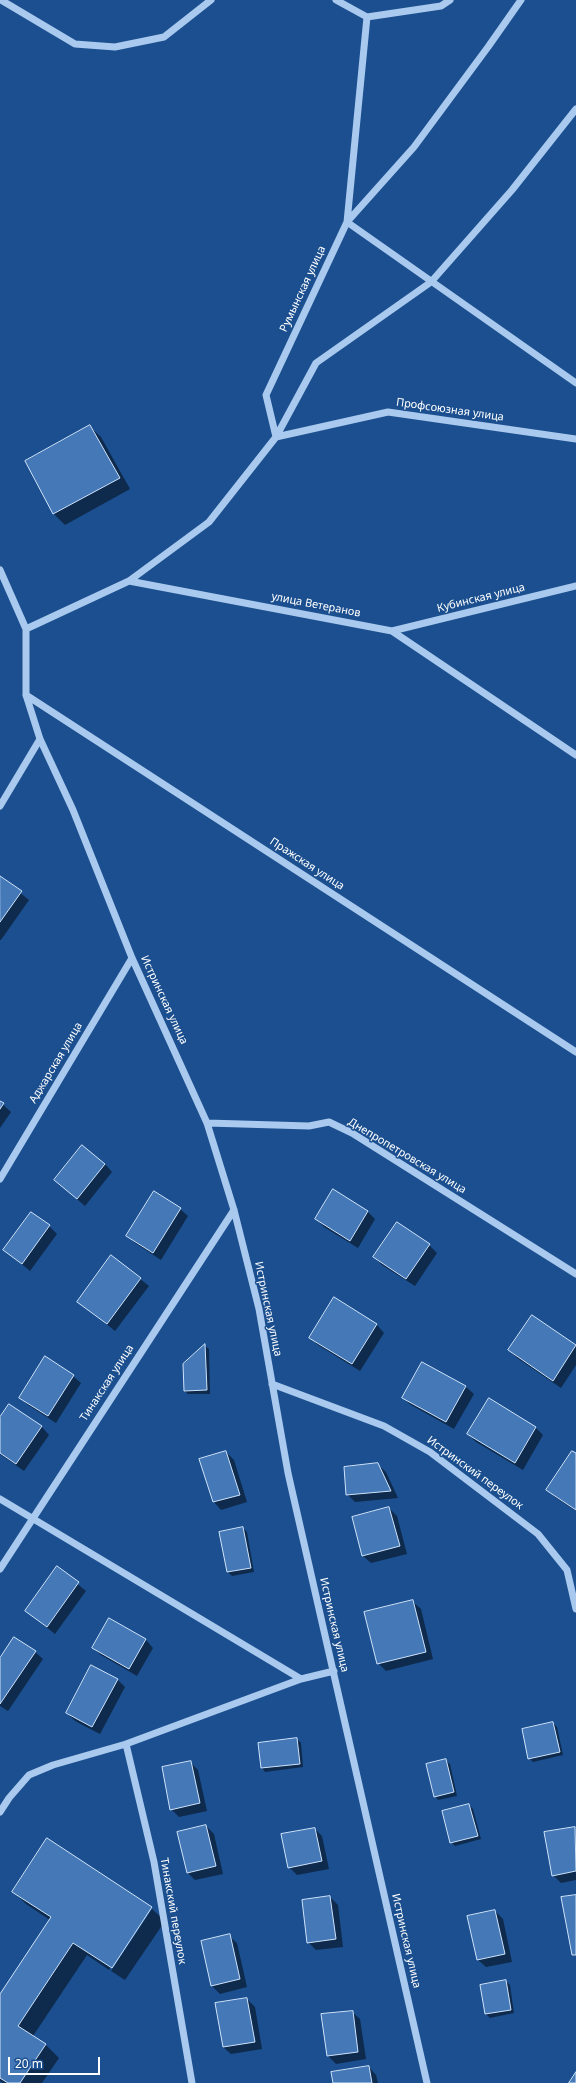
<!DOCTYPE html>
<meta charset="utf-8">
<style>
body{margin:0}
#map{position:relative;width:576px;height:2083px;overflow:hidden;background:#1b4f8f;font-family:"Noto Sans",sans-serif}
canvas{display:block}
.scale{position:absolute;left:8px;top:2057px;width:92px;height:18px;box-sizing:border-box;border:2px solid #fff;border-top:0;padding-left:5px;font-size:12px;line-height:14px;white-space:nowrap;color:#fff;-webkit-text-stroke:3px #1b4f8f;paint-order:stroke}
</style>
<div id="map">
<canvas width="576" height="2083"></canvas>
<div class="scale">20 m</div>
</div>
<script>
const ctx = document.querySelector('canvas').getContext('2d');
ctx.lineJoin = 'round';
function fill(path, color) { ctx.fillStyle = color; ctx.fill(path, 'evenodd'); }
function stroke(path, color, width, dash) { ctx.strokeStyle = color; ctx.lineWidth = width; ctx.lineCap = dash ? 'butt' : 'round'; ctx.setLineDash(dash || []); ctx.stroke(path); }
function write(font, color, halo, rows, align = 'center') {
  ctx.font = font + ' "Noto Sans",sans-serif'; ctx.lineWidth = 3; ctx.setLineDash([]); ctx.textBaseline = 'middle'; ctx.strokeStyle = halo; ctx.fillStyle = color; for (const [text, x, y, turn = 0] of rows) {
    ctx.save(); ctx.translate(x, y); ctx.rotate((+turn || 0) * Math.PI / 180); ctx.textAlign = isNaN(turn) ? turn : align; if (halo) ctx.strokeText(text, 0, 0); ctx.fillText(text, 0, 0); ctx.restore();
  }
}
const shadow = new Path2D(`
 M90 427 101 437 130 489 65 525 54 514 26 462Z
 M0 877 29 900 1 940H0Z
 M0 1102 11 1112 0 1128Z
 M105 1164 112 1172 85 1206 55 1180Z
 M180 1209 188 1216 161 1260 135 1243 127 1236Z
 M368 1212 375 1219 358 1248 324 1227 316 1219Z
 M397 1223 429 1245 437 1253 415 1286 382 1265 374 1257Z
 M49 1226 57 1234 30 1271 5 1250Z
 M111 1256 149 1286 115 1331 78 1301Z
 M334 1299 377 1325 384 1333 360 1371 318 1345 310 1338Z
 M532 1316 576 1347V1365L561 1388 517 1358 509 1350Z
 M205 1346 209 1349 210 1394H188L185 1391 184 1364Z
 M422 1363 466 1387 474 1394 454 1429 411 1405 403 1398Z
 M73 1376 81 1383 56 1423 28 1405 21 1398Z
 M9 1405 42 1427 49 1435 24 1471 0 1454V1419Z
 M535 1427 543 1435 523 1470 476 1442 468 1434Z
 M226 1452 234 1460 247 1502 221 1510 214 1502Z
 M576 1454V1511L555 1497 547 1489Z
 M378 1465 386 1472 398 1498 355 1502 347 1494Z
 M389 1508 397 1516 407 1554 371 1563 363 1556Z
 M243 1528 247 1532 254 1572 232 1576 228 1572 220 1533Z
 M57 1567 86 1591 55 1634 26 1611Z
 M413 1602 421 1609 433 1659 386 1671 378 1663Z
 M109 1619 146 1640 153 1648 137 1676 101 1655 93 1648Z
 M35 1652 43 1659 8 1711 0 1706V1659Z
 M117 1679 125 1687 100 1734 75 1721 67 1713Z
 M553 1723 557 1727 563 1755 533 1762 529 1758Z
 M297 1739 301 1743 303 1767 265 1772 262 1768Z
 M446 1761 450 1764 457 1796 438 1800 435 1796Z
 M191 1763 198 1770 207 1811 179 1817 171 1809Z
 M469 1805 473 1809 481 1839 455 1846 451 1842Z
 M206 1826 214 1834 223 1874 195 1880 188 1873Z
 M575 1828 576 1880 561 1883 553 1875Z
 M315 1829 322 1836 329 1869 297 1875 289 1867Z
 M13 1891 151 1908 165 1921 125 1980 111 1971 152 1909H149L109 1970 87 1955 33 2036 46 2045 59 2058 42 2083H3L0 2081V1996L50 1920 26 1904Z
 M330 1897 338 1905 343 1947 316 1950 308 1942Z
 M495 1911 503 1919 512 1962 486 1967 478 1960Z
 M229 1936 237 1943 247 1987 220 1994 212 1986Z
 M506 1981 510 1985 514 2013 490 2018 486 2014Z
 M247 1999 255 2007 262 2049 231 2054 223 2047Z
 M352 2012 360 2019 366 2059 336 2064 328 2056Z
 M369 2067 376 2075 378 2083H334Z`);
const building = new Path2D(`
 M90 425 120 478 53 514 25 461Z
 M0 876 22 891 0 922Z
 M0 1101 4 1103 0 1109Z
 M82 1145 105 1164 77 1199 54 1180Z
 M333 1189 368 1211 350 1241 315 1219Z
 M154 1191 181 1208 153 1253 126 1236Z
 M31 1212 50 1225 22 1264 3 1250Z
 M397 1222 430 1244 406 1279 373 1257Z
 M111 1255 141 1278 107 1324 77 1302Z
 M334 1297 377 1324 352 1364 309 1338Z
 M532 1315 576 1345 553 1381 508 1350Z
 M205 1344 207 1390 184 1391 183 1364Z
 M45 1356 74 1375 48 1416 19 1398Z
 M422 1362 466 1386 446 1422 402 1398Z
 M489 1398 536 1427 515 1463 467 1434Z
 M9 1404 42 1426 16 1464 0 1453V1417Z
 M226 1451 240 1495 213 1502 199 1459Z
 M572 1451 576 1453V1510L546 1490Z
 M378 1463 391 1491 346 1495 344 1467Z
 M389 1507 400 1546 362 1556 352 1517Z
 M243 1527 251 1568 227 1572 219 1532Z
 M57 1566 79 1582 47 1627 25 1611Z
 M413 1600 426 1652 377 1664 364 1612Z
 M109 1618 146 1639 129 1669 92 1648Z
 M14 1637 36 1651 0 1704V1658Z
 M91 1665 118 1679 92 1727 66 1713Z
 M553 1722 560 1752 528 1759 522 1729Z
 M297 1738 300 1764 261 1768 258 1743Z
 M446 1759 454 1792 434 1797 426 1764Z
 M191 1761 200 1803 170 1810 162 1767Z
 M469 1804 478 1836 450 1843 442 1811Z
 M206 1825 216 1866 187 1873 177 1832Z
 M575 1827 576 1871 552 1876 544 1832Z
 M315 1828 322 1861 288 1868 281 1834Z
 M47 1838 152 1907 112 1968 73 1943 18 2026 46 2044 20 2083H8L0 2078V1994L51 1917 12 1892Z
 M576 1895V1955H572L561 1897Z
 M330 1896 336 1939 307 1943 302 1900Z
 M495 1910 505 1954 477 1960 467 1916Z
 M230 1934 240 1979 211 1986 201 1941Z
 M506 1980 511 2010 485 2014 480 1985Z
 M247 1998 255 2042 223 2047 215 2003Z
 M353 2011 358 2052 327 2056 321 2014Z
 M369 2066 372 2083H333L331 2072Z
 M576 2072V2083H569Z`);
const minor = new Path2D(`
 M1 0 75 44 115 47 164 37 211 0
 M336 0 367 17 441 6 450 0
 M367 17 347 222 576 383
 M276 437 316 363 431 282 512 190 576 109
 M276 437 388 412 576 439
 M0 570 26 629V695L40 739 73 810 132 958 207 1123 234 1210 259 1309 288 1473 427 2083
 M129 581 209 522 276 437 266 395 347 222 414 147 488 47 521 0
 M26 629 129 581 392 631 576 755
 M392 631 576 586
 M26 695 576 1052
 M0 806 40 739
 M207 1123 309 1126 329 1122 352 1133 576 1274
 M0 1179 132 958
 M272 1384 384 1426 430 1452 538 1534 567 1570 576 1609
 M0 1499 301 1679 334 1671
 M0 1569 234 1210
 M126 1744 154 1862 192 2083
 M0 1812 9 1798 29 1775 53 1765 126 1744 301 1679`);
const streetNames = [
 ["Румынская улица",303,289,-65],
 ["Профсоюзная улица",450,410,8],
 ["Кубинская улица",481,598,-14],
 ["улица Ветеранов",316,605,11],
 ["Пражская улица",307,864,33],
 ["Истринская улица",164,1000,65],
 ["Аджарская улица",56,1063,-59],
 ["Днепропетровская улица",407,1156,31],
 ["Истринская улица",268,1309,78],
 ["Тинакская улица",107,1383,-57],
 ["Истринский переулок",475,1473,36],
 ["Истринская улица",334,1625,77],
 ["Тинакский переулок",173,1911,80],
 ["Истринская улица",406,1941,77]
];
fill(shadow, '#0007');
fill(building, '#4478b7');
stroke(building, '#cfe3fa', 1);
stroke(minor, '#a9c9ee', 7);
write('11px', '#fff', '#1b4f8f', streetNames);
</script>
